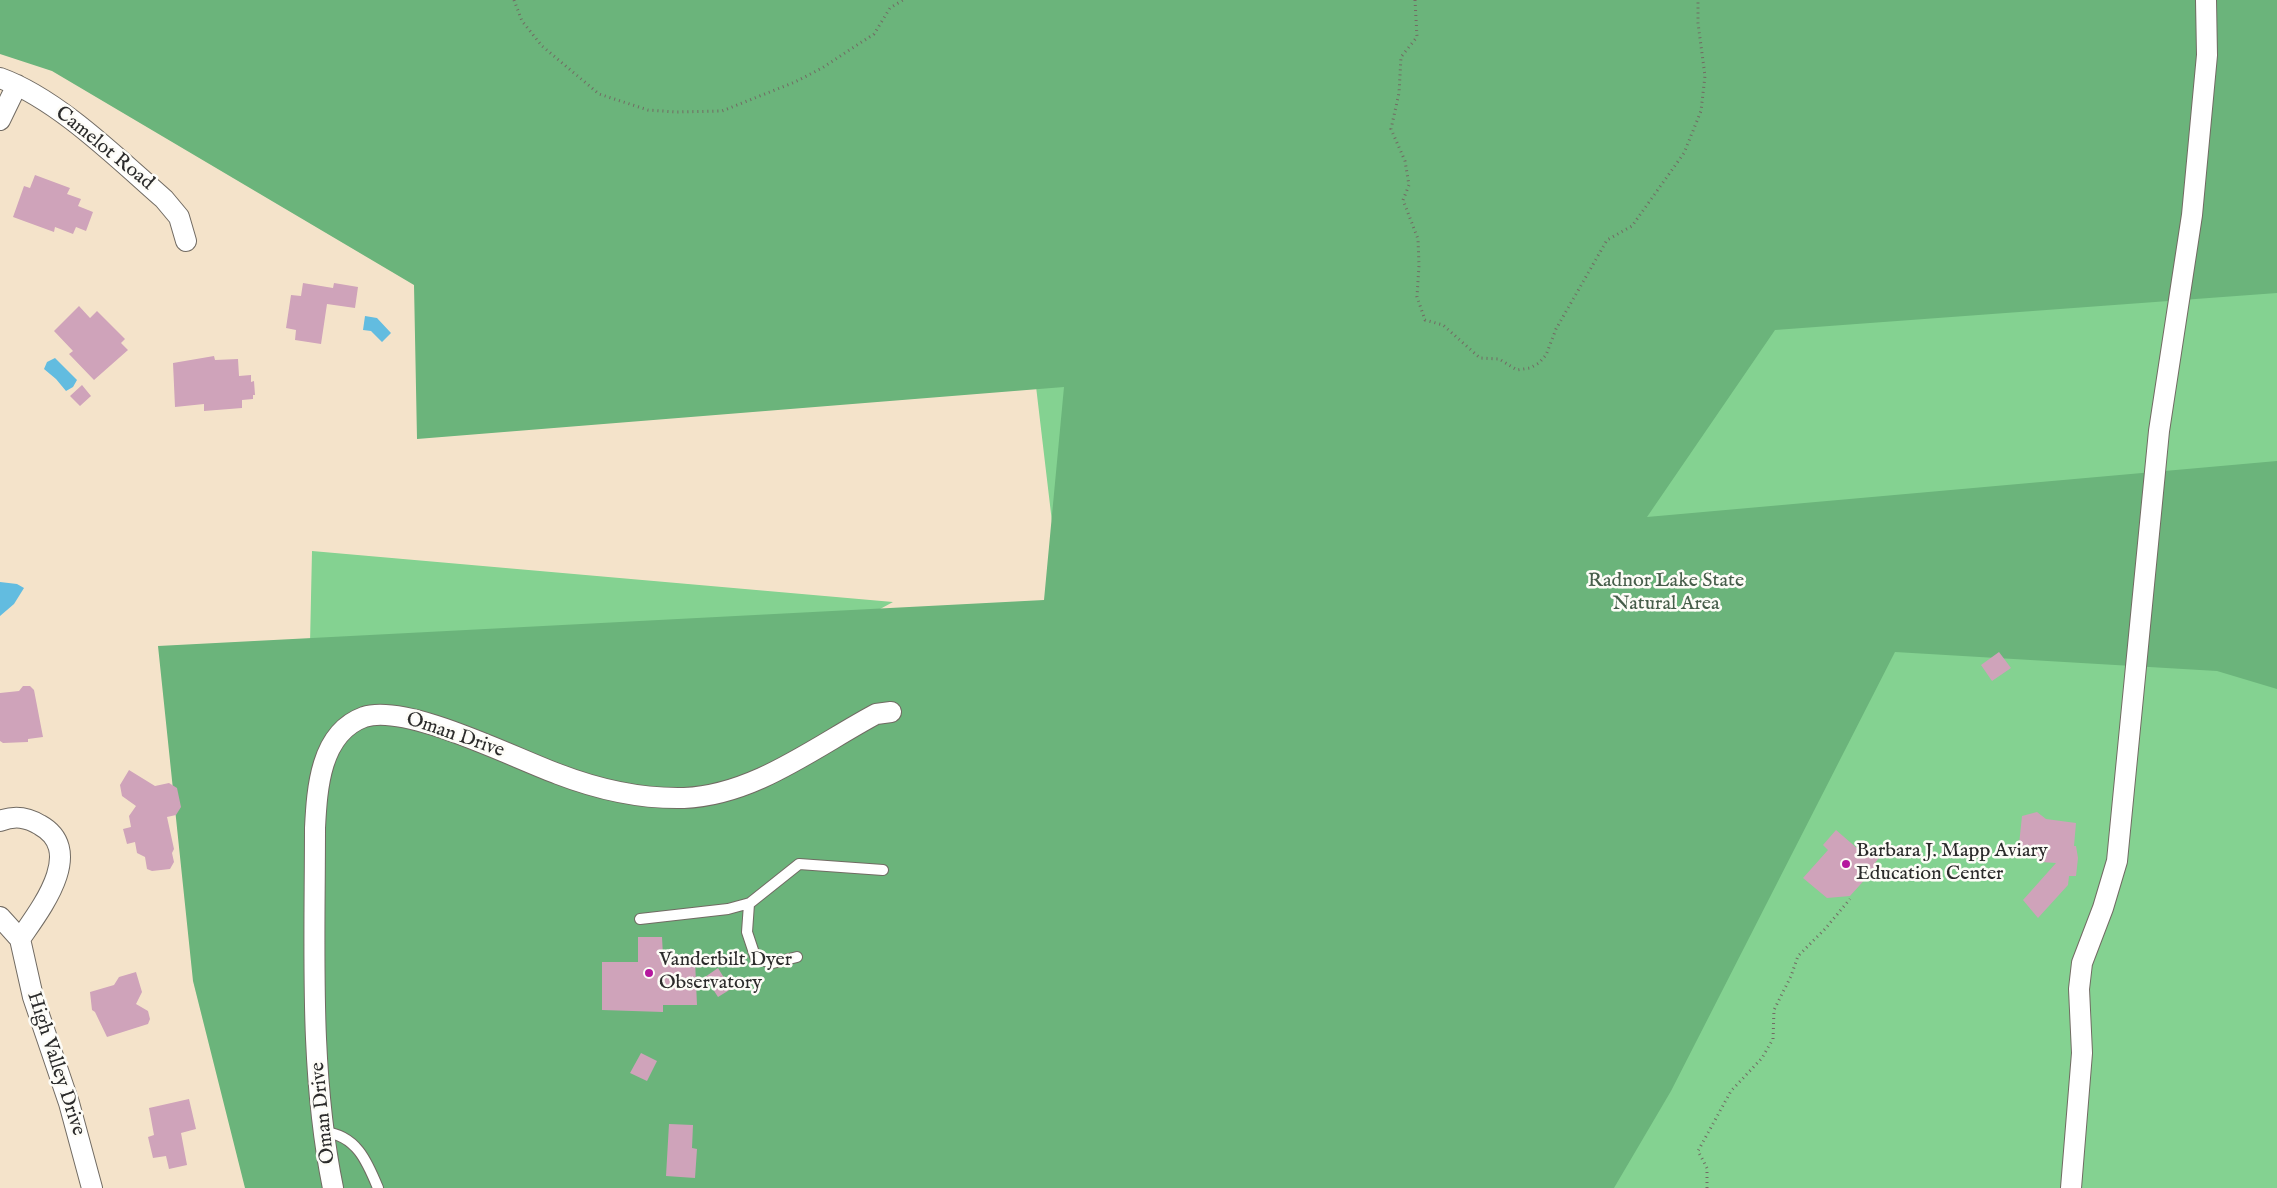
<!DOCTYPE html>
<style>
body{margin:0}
canvas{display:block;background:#f4e3ca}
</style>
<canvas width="2277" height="1188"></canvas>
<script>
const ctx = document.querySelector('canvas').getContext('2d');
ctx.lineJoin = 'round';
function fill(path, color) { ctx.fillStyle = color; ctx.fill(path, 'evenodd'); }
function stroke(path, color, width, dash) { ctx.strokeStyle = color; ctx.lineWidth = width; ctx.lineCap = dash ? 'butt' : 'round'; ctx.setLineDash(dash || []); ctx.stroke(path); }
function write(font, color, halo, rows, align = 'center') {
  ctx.font = font + ' "IM FELL English",serif'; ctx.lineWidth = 5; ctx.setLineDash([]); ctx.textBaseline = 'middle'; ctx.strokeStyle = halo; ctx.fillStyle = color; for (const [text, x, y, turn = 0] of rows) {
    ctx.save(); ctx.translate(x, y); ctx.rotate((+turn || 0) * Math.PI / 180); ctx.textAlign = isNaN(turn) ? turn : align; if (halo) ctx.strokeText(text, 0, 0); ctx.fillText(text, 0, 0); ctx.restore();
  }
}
const green = new Path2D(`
 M2277 0V1188H1027L1071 683 1031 344Z
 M312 551 893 602 610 756 308 737Z`);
const forest = new Path2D(`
 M0 0H2277V293L1775 330 1647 517 2277 461V689L2217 671 1895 652 1671 1091 1614 1188H245L193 981 158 646 1044 600 1064 387 417 439 414 285 52 71 0 54Z`);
const water = new Path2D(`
 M365 316 377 318 391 333 382 342 371 331 363 330Z
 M55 358 77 380 73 387 66 391 56 379 44 369 47 362Z
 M0 582 17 584 24 588 14 604 0 616Z`);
const building = new Path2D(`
 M35 175 70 188 67 194 81 199 78 206 93 212 86 231 76 227 73 234 55 227 54 232 13 217 24 186 30 188Z
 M303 283 333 288 334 283 358 287 355 308 327 304 321 344 295 340 296 330 286 328 291 295 301 296Z
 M79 306 90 318 97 311 125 339 121 343 128 350 94 380 69 354 73 351 54 331Z
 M214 356 215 360 238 359 239 376 251 375V382L254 381 255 395H253V399L242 400V408L204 411V404L175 407 173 363Z
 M82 385 91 396 80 406 70 396Z
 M1999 652 2011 668 1992 681 1981 665Z
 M23 686H30L34 690 43 737 28 739V742L3 743 0 741V693L19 691Z
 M129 770 155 786 169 783 177 788 181 807 176 815 167 817 174 849 172 853 174 862 170 869 152 871 147 869 145 857 137 853 135 842 127 844 123 829 131 827 129 816 136 806 122 796 120 785Z
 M2037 812 2046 819 2076 823 2074 846H2076L2078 858 2076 876H2069L2068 885 2038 918 2023 900 2056 863 2041 862 2042 857 2018 854 2022 816Z
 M1836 830 1858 849 1863 843 1879 858 1875 863 1878 865 1850 896 1827 898 1803 878 1828 850 1823 845Z
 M638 937H662L663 956H671V960H695L697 1005H663V1012L602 1010V962H638Z
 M718 968 731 989 718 997 705 977Z
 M136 972 142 992 136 1004 148 1011 150 1019 148 1024 107 1037 95 1012 92 1010 90 992 114 985 119 977Z
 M641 1053 657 1061 647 1081 630 1073Z
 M189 1099 196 1129 181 1133 187 1165 169 1169 166 1156 153 1158 148 1137 154 1135 149 1108Z
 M669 1124 693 1125 692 1148 697 1149 695 1178 666 1176Z`);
const path = new Path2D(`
 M514 0 522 21 542 46 599 94 648 110 676 112 722 111 795 82 822 68 874 34 890 8 903 0
 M1415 0 1417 37 1401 57 1399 93 1391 129 1405 161 1409 185 1403 200 1418 239 1419 265 1417 297 1425 320 1443 325 1480 358 1499 359 1517 370 1530 368 1539 363 1546 355 1556 329 1607 240 1632 226 1684 153 1701 111 1705 76 1698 23V0
 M1707 1188V1168L1698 1151 1731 1091 1762 1058 1773 1039 1774 1010 1791 976 1798 956 1825 929 1850 899`);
const service = new Path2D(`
 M749 904 747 932 756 959 773 963 797 957
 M640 919 728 909 750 903 799 864 883 870
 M324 1132C356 1135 367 1161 378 1188`);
const minor = new Path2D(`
 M0 78C58 99 117 158 164 199L179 217 186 241
 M0 120 17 85
 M0 821C15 815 27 817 40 825 87 851 39 911 20 939
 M0 917 20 939 33 997 69 1103 92 1188
 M333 1188C309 1071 315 947 315 828 317 789 320 733 364 717 406 703 514 758 558 774 597 789 641 799 684 798 755 795 816 746 876 714L891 712
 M2071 1188 2082 1053 2079 989 2082 963 2103 908 2117 861 2159 431 2192 215 2207 55 2206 0`);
const markers = [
 [1846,864,5,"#b5179e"],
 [649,973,5,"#b5179e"]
];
const streetNames = [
 ["Camelot Road",104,149,39],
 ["Oman Drive",455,736,19],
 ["High Valley Drive",55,1064,72],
 ["Oman Drive",324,1113,-96]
];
const parkNames = [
 ["Radnor Lake State",1666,582],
 ["Natural Area",1666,605]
];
const poiNames = [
 ["Barbara J. Mapp Aviary",1856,852],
 ["Education Center",1856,875],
 ["Vanderbilt Dyer",659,961],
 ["Observatory",659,984]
];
fill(green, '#84d291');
fill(forest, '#6bb47b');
fill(water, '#62bce0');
fill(building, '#cfa3ba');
stroke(service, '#716b63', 12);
stroke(minor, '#716b63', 22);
stroke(path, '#716b63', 3, [1, 4]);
stroke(service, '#fff', 10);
stroke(minor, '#fff', 20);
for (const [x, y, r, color] of markers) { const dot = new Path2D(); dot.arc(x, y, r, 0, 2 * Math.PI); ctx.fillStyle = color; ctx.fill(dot); stroke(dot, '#fdfcf7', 2); }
write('20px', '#2b2b2b', '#fdfcf7', streetNames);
write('20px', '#465d4a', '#fdfcf7', parkNames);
write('20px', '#2b2b2b', '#fdfcf7', poiNames, 'left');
</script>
